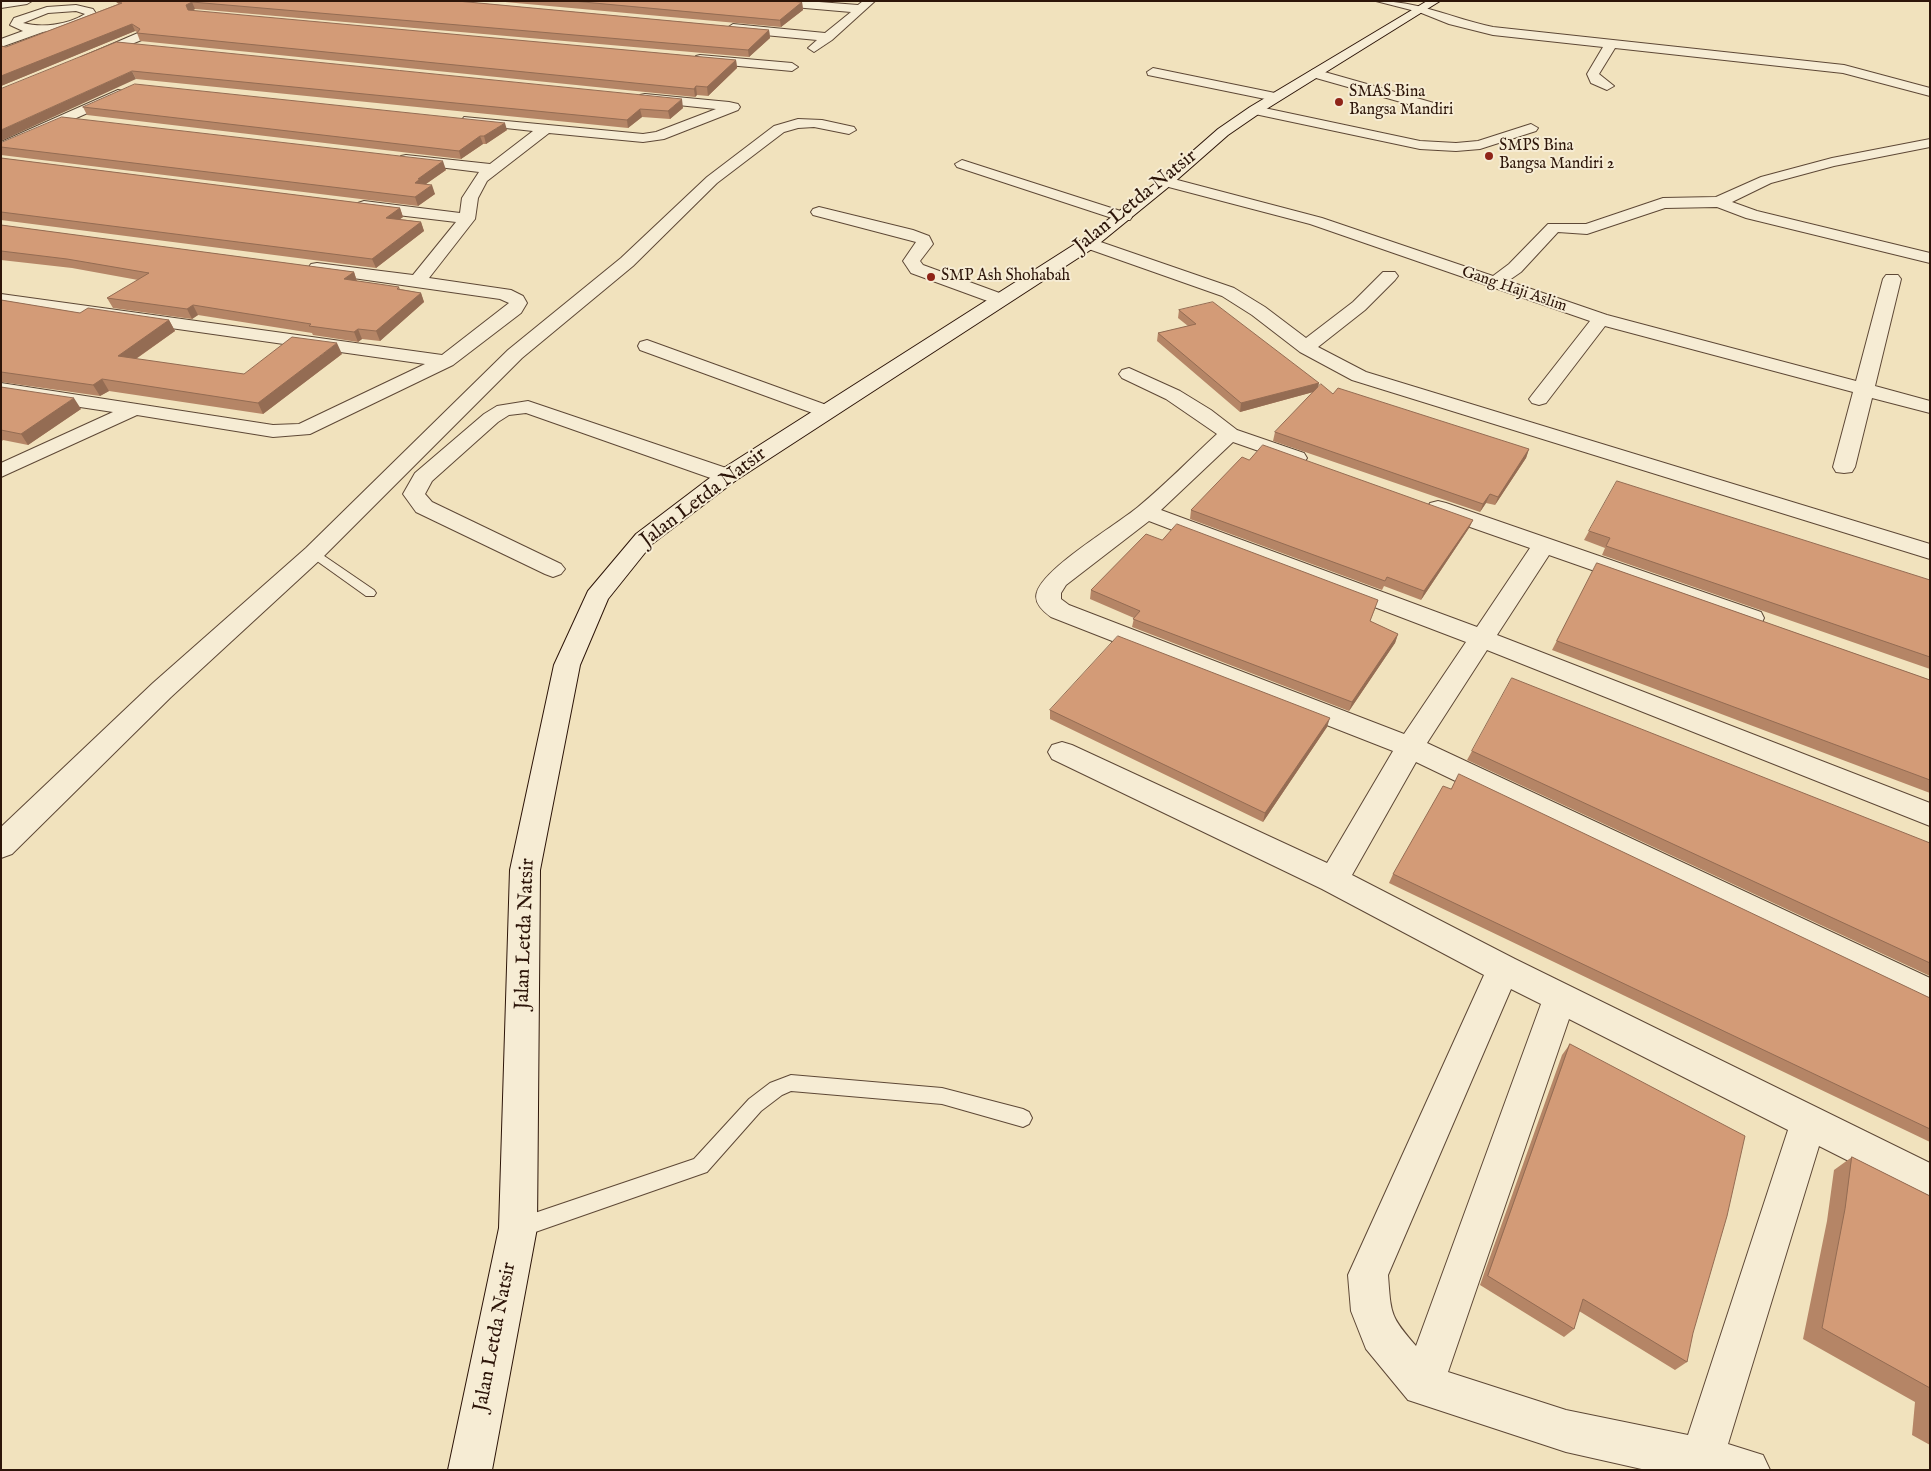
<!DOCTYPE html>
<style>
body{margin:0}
#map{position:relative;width:1931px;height:1471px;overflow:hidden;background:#f1e2bd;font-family:"IM FELL English",serif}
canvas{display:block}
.frame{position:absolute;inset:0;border:2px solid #2d1509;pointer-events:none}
</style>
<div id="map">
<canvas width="1931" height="1471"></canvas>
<div class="frame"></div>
</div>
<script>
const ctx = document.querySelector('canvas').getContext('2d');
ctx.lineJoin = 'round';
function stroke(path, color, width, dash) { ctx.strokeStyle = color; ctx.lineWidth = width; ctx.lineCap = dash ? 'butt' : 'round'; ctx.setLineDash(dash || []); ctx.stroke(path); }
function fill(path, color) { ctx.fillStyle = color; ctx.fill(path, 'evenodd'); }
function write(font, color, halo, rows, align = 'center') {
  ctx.font = font + ' "IM FELL English",serif'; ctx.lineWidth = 4; ctx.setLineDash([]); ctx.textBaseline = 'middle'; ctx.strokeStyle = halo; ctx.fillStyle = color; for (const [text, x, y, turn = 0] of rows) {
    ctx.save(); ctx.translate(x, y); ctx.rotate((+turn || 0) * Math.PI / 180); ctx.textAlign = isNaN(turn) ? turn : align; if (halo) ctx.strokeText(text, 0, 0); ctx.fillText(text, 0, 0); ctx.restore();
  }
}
const lane = new Path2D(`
 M314 549 374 590 376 593 374 596H366L310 556 308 553Z
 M791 1075 942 1088 1023 1109 1029 1112 1032 1118 1029 1124 1023 1127 942 1104 791 1091 782 1095 761 1111 707 1172 521 1237 514 1234 511 1227 514 1220 694 1159 749 1099 770 1083Z`);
const street = new Path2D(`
 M32 1 27 4 1 8V2Z
 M754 1H806L858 5 863 1H875L832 40 814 52 808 48 817 40 733 32 727 28 733 24 825 33 851 12 759 4Z
 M1376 1C1419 1 1451 18 1493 27L1844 65 1930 88V96L1843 73 1615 48 1599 74 1614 86 1607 90 1591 83 1587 74 1603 47 1493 35 1449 24 1419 12Z
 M76 5 93 9 97 15 79 25 43 32 1 47V39L23 31 10 25 14 18 47 7ZM76 11 85 14C67 25 42 28 23 23L48 13Z
 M145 30 151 34 149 37 92 60H84L82 57Z
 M700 55 792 63 798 67 792 71 696 62 694 59 696 56Z
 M1153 68 1275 93 1282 97 1275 101 1148 75 1147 72Z
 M1314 69 1434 103 1436 106 1429 110 1309 76 1308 73Z
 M118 90 123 91 125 94 123 97 1 152V142Z
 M645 94 729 102 738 104 740 107 738 110 664 139 643 142 549 133 487 181 478 198 475 219 429 278 511 290 523 296 527 303 521 313 453 365 310 434 273 437 137 415 1 477V463L113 412 1 395V383L273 425 299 424 425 364 1 304V294L442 355 509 303 500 299 311 272 308 268 311 264 317 263 413 275 456 222 364 211 356 206 358 203 364 201 460 213 462 198 479 172 406 163 401 162 399 159 401 156 406 155 490 164 533 131 469 124 462 120 464 117 643 134 656 132 716 109 640 101 638 98 640 95Z
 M1255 106 1420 141 1456 143 1478 141 1531 124 1538 128 1536 131 1480 149 1456 151 1420 149 1250 113 1248 110Z
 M798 119 822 120 854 127 856 130 849 134 814 127 798 128 784 132 717 183 633 266 522 358 322 558 171 697 12 854 1 858V827L153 683 306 548 508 350 621 258 707 177 774 126Z
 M1930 139V147L1834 166 1771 183 1732 202 1757 211 1930 253V263L1746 218 1717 207 1665 208 1587 234 1558 232 1521 272 1508 281 1607 315 1856 381 1883 279 1886 275H1898L1901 279 1875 386 1930 401V413L1872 398 1855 467 1852 472 1844 473 1836 472 1833 467 1853 392 1605 326 1546 403 1539 405 1532 403 1529 399 1532 395 1590 321 1310 224 1161 185 1158 182 1166 177 1322 218 1493 276 1509 264 1548 224H1586L1663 198 1716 197 1761 177 1832 158Z
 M962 160 1130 214 1132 217 1130 220H1118L957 167 955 164Z
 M819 207 913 230 929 236 933 244 920 261 923 265 1005 295 1008 299 1005 303H993L911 273 903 261 916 242 813 215 811 212 813 209Z
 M1089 238 1234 288 1265 307 1306 338 1353 302 1383 272H1395L1398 276 1395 280 1365 310 1318 347 1366 372 1930 544V559L1352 380 1300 352 1252 315 1222 296 1083 247 1081 243 1083 239Z
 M647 340 832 407 835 411 832 415 825 417 818 415 640 350 638 346 640 342Z
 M1129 368 1180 391 1211 410 1237 430 1304 453 1307 458 1304 463 1296 464 1233 442 1161 510 1477 627 1530 548 1430 513 1427 508 1430 503 1438 501 1446 503 1761 612 1764 618 1761 624 1752 626 1549 555 1497 635 1930 803V826L1487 650 1427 743 1930 978V1009L1416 762 1352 875 1515 959 1930 1163V1202L1819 1146 1728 1444 1763 1455 1770 1470H1646L1566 1452 1408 1400 1366 1349 1351 1311 1348 1275 1484 975 1322 889 1052 759 1048 752 1052 745 1062 742 1072 745 1327 863 1393 751 1051 617C1044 612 1033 603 1037 592 1045 567 1115 526 1138 507 1166 484 1191 458 1217 434L1166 399 1122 378 1119 374 1122 370ZM1149 521 1466 642 1404 734 1069 605 1061 599V593L1066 585ZM1511 989 1541 1004 1416 1346C1390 1316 1391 1315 1388 1275ZM1569 1019 1788 1130 1688 1435 1566 1410 1448 1372Z
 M528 401 735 471 738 476 735 481 727 483 719 481 526 413 509 415 498 422 432 481 425 494 432 502 561 564 565 569 561 574 553 577 545 574 416 512 403 494 415 473 484 414 497 406Z`);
const secondary = new Path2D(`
 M1427 1H1440L1260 113 1228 135 1171 185 1095 247 735 481 652 544 608 599 580 665 540 870 537 1228 492 1470H448L499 1228 510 870 554 665 588 591 636 534 719 471 1083 239 1161 179 1218 129 1250 107Z`);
const wall = new Path2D(`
 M116 1H457L769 30 770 38 749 57 195 9 192 11 736 60 737 68 708 96 697 95 695 97 140 41 137 33V32L135 31 1 86V46L6 47 118 4 117 2H120Z
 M494 1H789L802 2 803 10 781 27Z
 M117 42 683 108 670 119 642 117 628 128 136 79Z
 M83 107 507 130 486 144H483L461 159 87 115Z
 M1 143 446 170 426 184 435 194 418 206 1 155Z
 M1 158 400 208 403 217 400 219 421 222 424 231 376 268 1 220Z
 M1 225 354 272 357 281 399 287 400 289 421 293 424 302 380 341 362 339 358 342 313 335 312 333 198 315 192 319 113 308 107 298 138 280 72 268 1 260Z
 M1 300 80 313 169 320 175 331 136 359 244 374 342 354 263 414 109 391 100 396 1 382Z
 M1179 310 1319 383 1317 387 1333 394 1529 449 1526 458 1495 505 1486 503 1480 512 1273 441 1275 432 1313 392 1240 412 1157 341 1158 333 1188 326 1178 318Z
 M1 387 81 409 28 445 3 440 1 442Z
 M1249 460 1473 520 1469 528 1421 600 1384 586 1382 590 1190 519 1191 510Z
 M1589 531 1930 580V669L1602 555 1605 548 1584 540Z
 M1162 540 1375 609 1370 621 1398 634 1395 643 1349 711 1132 627 1134 618 1090 599 1091 590Z
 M1597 563 1930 680V793L1552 650Z
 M1050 710 1327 727 1263 822 1050 719Z
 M1472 751 1930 843V976L1467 760Z
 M1393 874 1930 998V1142L1389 883Z
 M1570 1044 1687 1362 1675 1370 1579 1311 1574 1329 1564 1337 1480 1285 1562 1055Z
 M1852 1157 1930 1196V1445L1912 1435 1915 1402 1803 1339 1827 1221 1834 1170Z`);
const shadedWall = new Path2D(`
 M192 2 195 9 189 12 188 10 186 5Z
 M802 2 803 10 781 27 780 20Z
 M132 24 135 31 1 86V76Z
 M769 30 770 38 749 57 748 50Z
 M736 60 737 68 708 96 707 87Z
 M132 71 136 79 1 141V130Z
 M696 86 697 95 695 97 694 89Z
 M682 99 683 108 670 119 668 111Z
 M640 109 642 117 628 128 627 120Z
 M505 123 507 130 486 144 484 136Z
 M480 136 483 144 461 159 459 151Z
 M443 161 446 170 423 186 415 183 418 179Z
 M432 185 435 194 418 206 415 197Z
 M400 208 403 217 389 227 386 218Z
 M421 222 424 231 376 268 372 259Z
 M354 272 357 282 344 279Z
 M421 293 424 302 380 341 376 331Z
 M193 305 198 315 192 319 187 309Z
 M169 320 175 331 124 367 118 356Z
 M358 329 362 339 358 342 354 332Z
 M337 343 342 354 263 414 258 403Z
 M102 379 109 391 100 396 93 385Z
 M1319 383 1317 391 1240 412 1241 403Z
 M74 398 81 409 28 445 21 434Z
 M1529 449 1526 458 1495 505 1498 497Z
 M1490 494 1486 503 1480 512 1483 504Z
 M1473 520 1469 528 1421 600 1424 591Z
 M1398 634 1395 643 1349 711 1352 702Z
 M1330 718 1327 727 1263 822 1265 813Z`);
const building = new Path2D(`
 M121 1H457L769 30 748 50 192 2 186 5 188 10 736 60 707 87 696 86 694 89 137 33 140 29 132 24 1 76V46L6 47 122 3 117 2Z
 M573 1H789L802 2 780 20Z
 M117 42 682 99 668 111 640 109 627 120 132 71 1 130V89Z
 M135 84 505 123 484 136H480L459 151 83 107Z
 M62 117 443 161 418 179H420L415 183 432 185 415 197 1 147V143Z
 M1 158 400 208 386 218 421 222 372 259 1 212Z
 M1 225 354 272 344 279 399 287 397 289 421 293 376 331 358 329 354 332 309 326 311 324 193 305 187 309 107 298 149 273 67 259 1 251Z
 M1 300 80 313 88 308 169 320 118 356 244 374 292 337 337 343 258 403 102 379 93 385 1 372Z
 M1213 302 1319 383 1241 403 1158 333 1196 324 1179 310Z
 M1321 384 1333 394 1338 388 1529 449 1498 497 1490 494 1483 504 1275 432Z
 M1 387 74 398 21 434 1 430Z
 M1263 445 1473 520 1424 591 1387 577 1385 581 1191 510 1242 457 1249 460Z
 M1617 481 1930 580V657L1606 546 1610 538 1589 531Z
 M1177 524 1378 600 1370 621 1398 634 1352 702 1133 619 1140 611 1091 590 1146 534 1162 540Z
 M1597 563 1930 680V780L1557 641Z
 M1118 636 1330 718 1265 813 1050 710Z
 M1512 678 1930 843V963L1472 751Z
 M1459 774 1930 998V1129L1393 874 1443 786 1451 789Z
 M1570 1044 1745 1136 1727 1216 1693 1333 1687 1362 1583 1299 1574 1329 1488 1276Z
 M1852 1157 1930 1196V1388L1822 1328 1845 1209Z`);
const markers = [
 [1339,102,5,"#8f2418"],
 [1489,156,5,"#8f2418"],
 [931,277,5,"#8f2418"]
];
const farPoinames = [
 ["SMAS Bina",1349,93],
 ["Bangsa Mandiri",1349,111],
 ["SMPS Bina",1499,147],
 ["Bangsa Mandiri 2",1499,165],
 ["SMP Ash Shohabah",941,277]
];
const farStreetnames = [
 ["Gang Haji Aslim",1514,290,19]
];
const streetNames = [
 ["Jalan Letda Natsir",1136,202,-39],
 ["Jalan Letda Natsir",704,498,-37],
 ["Jalan Letda Natsir",526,934,-88],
 ["Jalan Letda Natsir",496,1337,-79]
];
stroke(lane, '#5e4836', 2);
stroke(street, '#5e4836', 2);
stroke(secondary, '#2d1509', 2);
fill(lane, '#f6ecd4');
fill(street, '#f6ecd4');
fill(secondary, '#f6ecd4');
fill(wall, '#b58566');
fill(shadedWall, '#946c53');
fill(building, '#d39b77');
stroke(building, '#946c53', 1);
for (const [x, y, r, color] of markers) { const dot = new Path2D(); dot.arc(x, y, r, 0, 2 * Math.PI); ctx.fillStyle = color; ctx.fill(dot); stroke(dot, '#f6ecd4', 2); }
write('16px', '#2d1509', '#f6ecd4', farPoinames, 'left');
write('16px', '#2d1509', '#f6ecd4', farStreetnames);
write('20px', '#2d1509', '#f6ecd4', streetNames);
</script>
